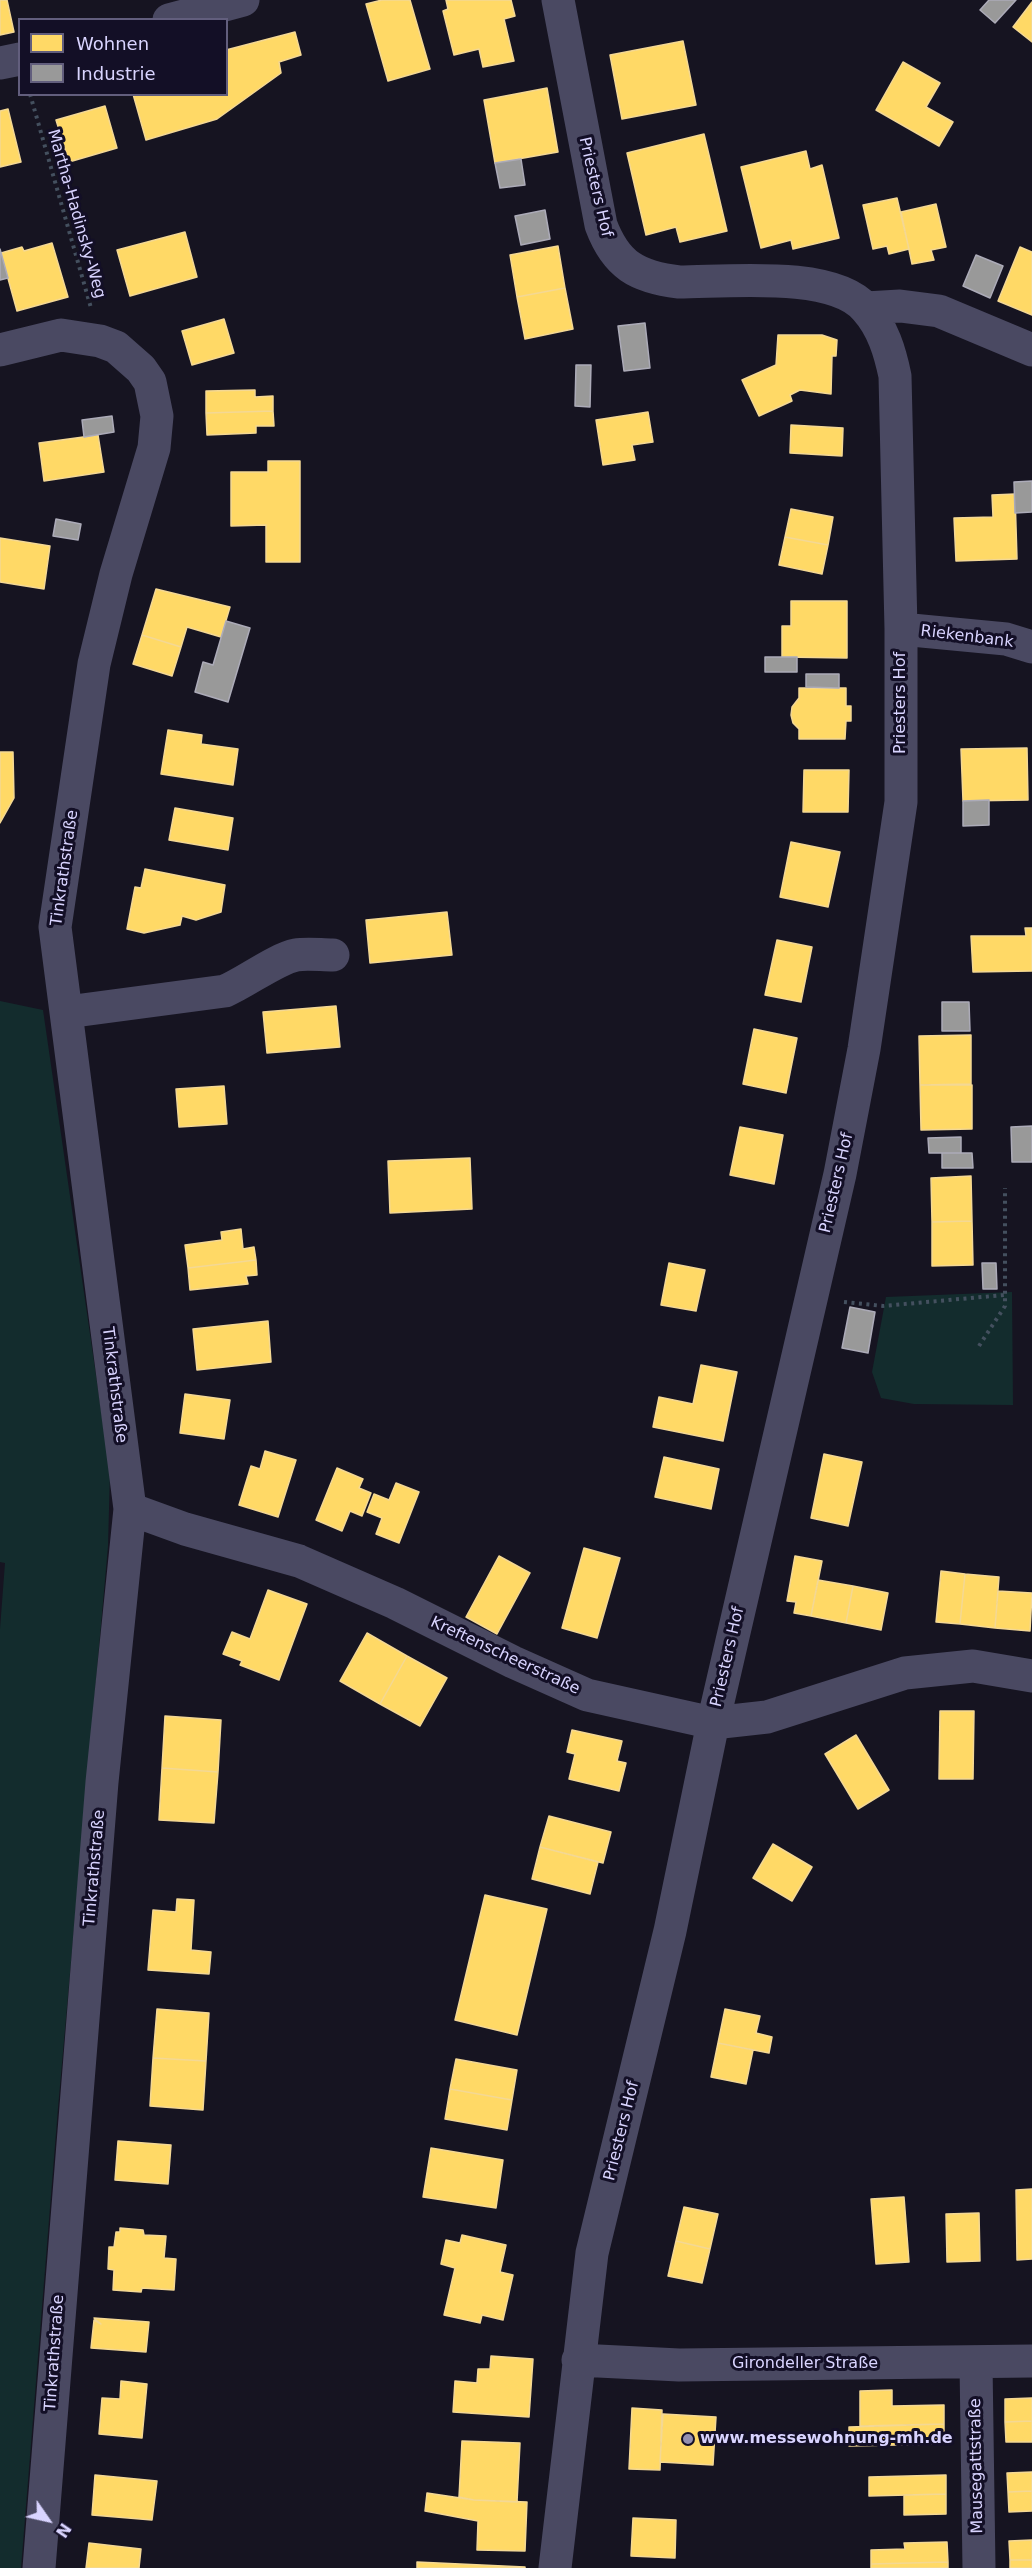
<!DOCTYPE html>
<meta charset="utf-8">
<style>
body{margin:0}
#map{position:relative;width:1032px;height:2568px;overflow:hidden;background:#161421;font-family:"DejaVu Sans",sans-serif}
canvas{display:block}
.legend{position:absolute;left:18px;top:18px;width:210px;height:78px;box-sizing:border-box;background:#130f26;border:2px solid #625e7d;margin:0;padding:8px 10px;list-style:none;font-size:18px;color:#d9d4ff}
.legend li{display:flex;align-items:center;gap:12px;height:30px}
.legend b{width:30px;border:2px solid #625e7d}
.north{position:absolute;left:18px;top:2490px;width:60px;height:60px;-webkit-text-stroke:4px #130f26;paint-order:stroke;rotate:124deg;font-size:16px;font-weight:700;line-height:24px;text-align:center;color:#d9d4ff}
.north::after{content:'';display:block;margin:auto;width:21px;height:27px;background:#d9d4ff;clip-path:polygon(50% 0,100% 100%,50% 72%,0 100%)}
</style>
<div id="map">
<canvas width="1032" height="2568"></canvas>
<ul class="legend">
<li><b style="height:16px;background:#ffd966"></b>Wohnen</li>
<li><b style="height:16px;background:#999"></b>Industrie</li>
</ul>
<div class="north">N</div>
</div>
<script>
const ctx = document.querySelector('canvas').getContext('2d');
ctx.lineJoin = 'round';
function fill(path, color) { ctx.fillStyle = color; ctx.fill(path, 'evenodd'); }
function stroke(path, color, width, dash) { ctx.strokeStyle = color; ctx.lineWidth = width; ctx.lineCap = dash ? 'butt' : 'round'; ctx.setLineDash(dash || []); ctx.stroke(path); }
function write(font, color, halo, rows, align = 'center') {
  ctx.font = font + ' "DejaVu Sans",sans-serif'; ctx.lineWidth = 6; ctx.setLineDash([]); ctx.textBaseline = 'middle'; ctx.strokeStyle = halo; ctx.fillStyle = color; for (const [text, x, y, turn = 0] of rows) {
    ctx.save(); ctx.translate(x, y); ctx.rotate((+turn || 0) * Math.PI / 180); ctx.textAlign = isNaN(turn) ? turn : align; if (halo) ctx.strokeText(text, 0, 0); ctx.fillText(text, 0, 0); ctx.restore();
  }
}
const green = new Path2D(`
 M0 1001 43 1010 110 1472 108 1546 58 2108 21 2568H0V1629L5 1563 0 1562Z
 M1012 1292 1013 1405 914 1404 881 1398 872 1372 886 1297Z`);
const homes = new Path2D(`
 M0 0H7L14 32 0 35Z
 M382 0H410L430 69 388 81 366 4Z
 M446 0H511L515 16 504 19 514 61 483 67 479 49 454 55 443 11 448 9Z
 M1032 2V42L1013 27Z
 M295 32 301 55 279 62 281 73 217 119 146 140 133 94H226V50Z
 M683 41 696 105 622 119 610 55Z
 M903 62 940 83 926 107 953 122 939 146 876 110Z
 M547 88 558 152 495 163 484 100Z
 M105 106 117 148 69 162 56 120Z
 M8 109 21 162 0 167V111Z
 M704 134 727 231 680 242 676 227 646 235 627 153Z
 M806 151 810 169 822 165 839 238 793 249 791 240 761 248 741 167Z
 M897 198 909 249 889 254 887 246 873 249 863 205Z
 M936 204 946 247 931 250 934 260 912 264 901 212Z
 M185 232 197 277 130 296 117 250Z
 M52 243 68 297 17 311 1 253 22 247 24 251Z
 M558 246 565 288 517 297 510 255Z
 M1020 247 1032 252V315L998 301Z
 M565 288 573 329 525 339 517 297Z
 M224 319 234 353 192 365 182 331Z
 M778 335H822L837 340 836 356H832L831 394 800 390 790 395 792 401 759 416 742 380 776 365Z
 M255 390V397L273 396V411L206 413V391Z
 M273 411 274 426H256V433L207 435 206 413Z
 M648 412 653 442 632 445 635 460 603 465 596 420Z
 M791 425 843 428 842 456 790 453Z
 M98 435 104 472 44 481 39 443Z
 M268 461H300V562H266V525L231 526V472H268Z
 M1015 494 1017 559 956 561 954 518 993 517 992 495Z
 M791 509 833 517 828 545 785 537Z
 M785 537 828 545 822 574 779 565Z
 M0 538 50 546 44 589 0 582Z
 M156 589 230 607 221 637 187 627 181 647 142 635Z
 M791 601H847V658L782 657V626H791Z
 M142 635 181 647 172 676 133 664Z
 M799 688H846V706H851V721H846L845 739H799V729L793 723 791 715 792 707 799 698Z
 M168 730 202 735 201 744 238 749 233 785 161 774Z
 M1027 748 1028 800 963 801 961 749Z
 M0 752H13L14 798 0 823Z
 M804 770H849L848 812H803Z
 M175 808 233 818 228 850 169 840Z
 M791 842 840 852 828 907 780 897Z
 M145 869 225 885 221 912 196 920 182 916 180 925 144 933 127 929 135 887 141 888Z
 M447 912 452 955 370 963 366 920Z
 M1025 928H1032V971L973 972 971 936H1026Z
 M777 940 812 947 801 1002 765 995Z
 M336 1006 340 1047 267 1053 263 1012Z
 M754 1029 797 1038 786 1093 743 1084Z
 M971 1035V1084L920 1085 919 1036Z
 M920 1085H972V1129L921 1130Z
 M224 1086 227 1124 179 1127 176 1089Z
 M740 1127 783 1135 774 1184 730 1175Z
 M470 1158 472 1209 390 1213 388 1161Z
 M971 1176 972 1221 932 1222 931 1178Z
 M972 1221 973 1265 932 1266V1222Z
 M241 1229 243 1249 254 1247 256 1260 188 1268 185 1245 222 1240 221 1232Z
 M256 1260 257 1275 246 1276 248 1284 190 1290 188 1268Z
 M669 1263 705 1270 696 1311 661 1305Z
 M268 1321 271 1362 197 1370 193 1329Z
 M701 1365 737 1372 723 1441 653 1427 659 1397 693 1404Z
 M185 1394 230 1400 224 1439 180 1433Z
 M265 1451 296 1460 278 1517 239 1505 251 1466 260 1469Z
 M824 1454 862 1462 848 1526 811 1518Z
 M664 1457 719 1469 711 1509 655 1497Z
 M337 1468 363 1479 359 1488 371 1493 362 1516 350 1511 342 1531 316 1520Z
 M396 1483 419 1492 399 1543 376 1534 382 1518 367 1512 374 1494 389 1500Z
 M584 1548 620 1558 597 1638 562 1628Z
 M499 1556 530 1573 497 1634 466 1617Z
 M795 1556 822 1561 811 1616 794 1613 796 1602 787 1601Z
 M941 1571 965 1574 960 1624 936 1622Z
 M965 1574 999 1577 995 1628 960 1624Z
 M818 1580 853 1586 846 1623 811 1616Z
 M853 1586 888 1593 881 1630 846 1623Z
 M268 1590 307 1604 279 1680 240 1665 242 1661 223 1654 232 1632 250 1639Z
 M998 1591 1032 1593 1030 1631 995 1628Z
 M367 1633 407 1656 380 1704 340 1681Z
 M407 1656 447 1678 420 1726 380 1704Z
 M940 1711H974L973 1779H939Z
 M165 1716 221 1720 218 1772 162 1768Z
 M572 1730 622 1741 617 1761 626 1763 619 1791 569 1779 575 1754 567 1752Z
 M856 1735 889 1790 858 1809 825 1754Z
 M162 1768 218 1772 214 1823 159 1820Z
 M549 1816 611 1832 603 1863 540 1847Z
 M773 1844 812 1867 792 1901 753 1878Z
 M540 1847 598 1862 590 1894 532 1879Z
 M485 1895 547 1909 517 2035 455 2020Z
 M177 1899 194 1900 191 1950 211 1952 209 1974 148 1970 153 1910 176 1912Z
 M157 2009 209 2013 206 2061 153 2058Z
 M725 2009 760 2016 756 2033 772 2037 769 2053 718 2043Z
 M718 2043 753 2050 746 2084 711 2077Z
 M153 2058 206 2061 203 2110 150 2106Z
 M456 2059 517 2070 512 2100 450 2089Z
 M450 2089 512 2100 507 2130 445 2119Z
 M118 2141 171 2145 168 2184 115 2180Z
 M431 2148 503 2160 496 2208 423 2197Z
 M1032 2189V2259L1017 2260 1016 2190Z
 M904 2197 909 2262 876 2264 871 2199Z
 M684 2207 718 2214 710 2249 676 2241Z
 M979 2213 980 2261 947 2262 946 2214Z
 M120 2228 143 2230 144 2235 166 2236 164 2258 176 2259 174 2290 142 2288 141 2292 113 2290 114 2270 108 2269 109 2247H114L116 2232H120Z
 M462 2235 506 2245 500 2272 513 2275 503 2320 482 2315 480 2323 444 2315 455 2268 441 2264 446 2240 460 2243Z
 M676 2241 710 2249 702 2283 668 2276Z
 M94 2318 149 2322 146 2352 91 2348 94 2320 101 2324Z
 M491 2356 533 2359 529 2417 453 2412 455 2381 477 2383 478 2369H490Z
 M121 2381 147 2384 142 2438 99 2434 102 2398 120 2399Z
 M892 2390V2406L944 2405V2424L860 2426V2391Z
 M1032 2398V2421L1005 2422V2399Z
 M632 2408 662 2410 660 2470 629 2469Z
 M663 2414 716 2417 713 2465 660 2462Z
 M1032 2421V2442H1006L1005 2422Z
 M944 2424V2444L849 2446V2427Z
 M462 2441 520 2443 517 2502 474 2500 459 2497Z
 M1032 2472V2491L1008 2492 1007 2473Z
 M95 2475 157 2481 152 2520 92 2515Z
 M946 2475V2494L869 2496V2477Z
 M1032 2491V2511L1009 2512 1008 2492Z
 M427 2493 474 2500 527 2502 525 2551 477 2550 478 2521 425 2511Z
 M946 2494V2514L904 2515V2495Z
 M633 2518 676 2520 675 2558 631 2556Z
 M1032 2540V2560H1010L1009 2541Z
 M947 2542 948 2562 871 2564V2550L905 2549 904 2543Z
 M89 2543 141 2549 139 2568H86Z
 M1010 2560H1032V2568H1010Z
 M417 2562 525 2567V2568H417Z
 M948 2562V2568H871V2564Z`);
const industry = new Path2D(`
 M989 0H1016L995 23 980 10Z
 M521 159 525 185 500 188 495 163Z
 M545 210 550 239 521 245 515 216Z
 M0 249 8 278 0 280Z
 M976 255 1003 266 990 298 963 286Z
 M645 323 650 368 624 371 618 326Z
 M576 365H591L590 407 575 406Z
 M112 416 114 432 84 437 82 420Z
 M1032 481V512L1015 513 1014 482Z
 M56 519 81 524 78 540 53 536Z
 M226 621 250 628 228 702 195 692 203 662 213 665Z
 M765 657H797V672H765Z
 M806 674H839V688L806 687Z
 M989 800V825L963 826V801Z
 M942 1002H969L970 1031H942Z
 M1032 1126V1162H1012L1011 1127Z
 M961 1137V1153H929L928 1138Z
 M942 1153H972L973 1168H942Z
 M982 1263H996L997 1289H983Z
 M850 1307 875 1312 868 1353 842 1348Z`);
const path = new Path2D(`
 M30 94 91 308
 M844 1302 883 1306 1004 1295
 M979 1346 1005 1306V1188`);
const minor = new Path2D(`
 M169 20 243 0
 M0 63 20 59
 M866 308 900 306 939 311 1032 350
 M0 350 61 335 100 341 116 347 141 369 150 382 157 416 154 448 116 574 94 664 55 927 130 1509 102 1782 39 2568
 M901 629 1006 639 1032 647
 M67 1012 225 991C246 982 276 959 296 955 307 953 321 955 333 955
 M130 1509 185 1529 299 1561 395 1603 513 1662 587 1695 713 1723 767 1717 905 1673 973 1666 1032 1676
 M578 2360 679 2365 1032 2361
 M976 2363 979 2568
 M555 2568 592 2253 670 1931 713 1723 840 1174 864 1049 901 802V629L895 376C890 352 883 328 866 309 834 270 726 282 679 282 637 277 616 265 601 225L558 0`);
const markers = [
 [688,2439,6,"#9591b1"]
];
const streetNames = [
 ["Priesters Hof",595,187,77],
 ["Martha-Hadinsky-Weg",76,214,74],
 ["Riekenbank",967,637,7],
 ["Priesters Hof",901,703,-90],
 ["Tinkrathstraße",65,868,-82],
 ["Priesters Hof",837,1183,-77],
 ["Tinkrathstraße",114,1385,83],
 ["Kreftenscheerstraße",505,1656,25],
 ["Priesters Hof",728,1657,-77],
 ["Tinkrathstraße",95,1868,-85],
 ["Priesters Hof",622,2131,-76],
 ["Tinkrathstraße",55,2353,-86],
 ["Girondeller Straße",805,2364],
 ["Mausegattstraße",977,2466,-91]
];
const poiNames = [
 ["www.messewohnung-mh.de",700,2439]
];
fill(green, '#132c2d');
fill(homes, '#ffd966');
stroke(homes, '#f4d894', 1.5);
fill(industry, '#999');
stroke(industry, '#acabb8', 1.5);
stroke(path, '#44505f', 4, [3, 4.5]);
stroke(minor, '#4a4962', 33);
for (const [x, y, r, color] of markers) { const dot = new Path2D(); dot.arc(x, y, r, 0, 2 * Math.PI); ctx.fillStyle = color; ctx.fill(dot); stroke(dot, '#130f26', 2); }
write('16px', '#d9d4ff', '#130f26', streetNames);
write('bold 16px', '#d9d4ff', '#130f26', poiNames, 'left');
</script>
